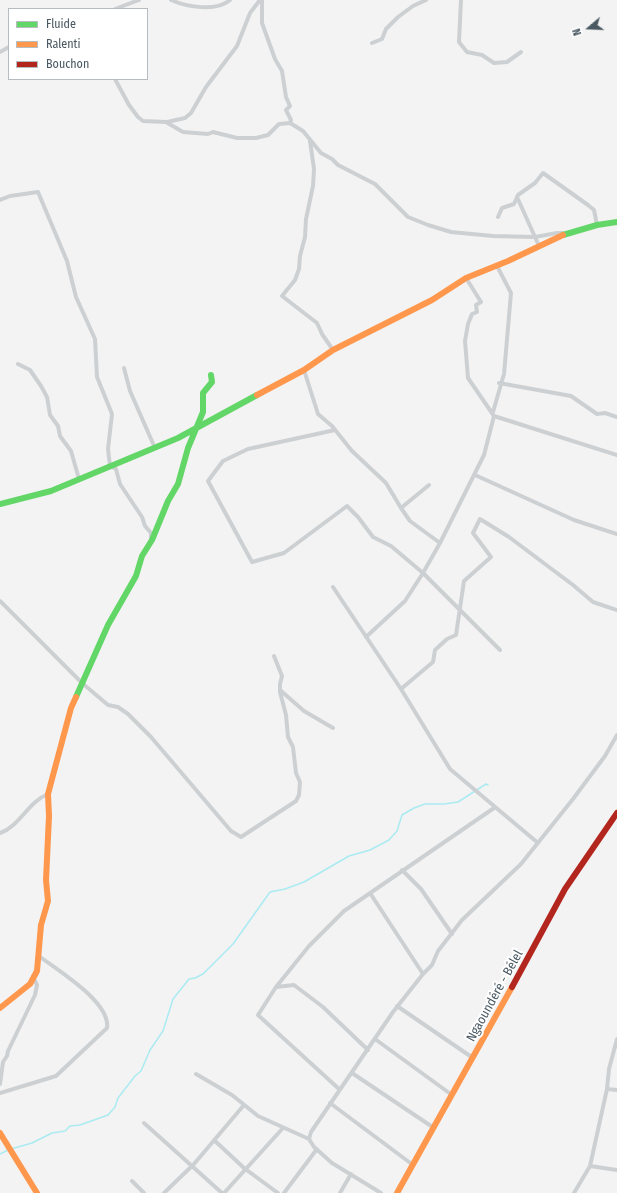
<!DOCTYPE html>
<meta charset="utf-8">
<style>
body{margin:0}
#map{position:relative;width:617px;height:1193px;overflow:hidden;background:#f3f3f3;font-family:"Fira Sans Condensed",sans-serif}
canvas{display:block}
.legend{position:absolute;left:8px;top:8px;width:140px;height:72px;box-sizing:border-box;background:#fff;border:1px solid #b6bcc0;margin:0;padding:5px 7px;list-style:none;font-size:12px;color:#495861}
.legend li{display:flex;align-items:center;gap:8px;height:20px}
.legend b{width:20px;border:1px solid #b6bcc0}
.north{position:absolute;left:569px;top:8px;width:40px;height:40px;-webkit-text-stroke:3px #fff;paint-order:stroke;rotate:251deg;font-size:11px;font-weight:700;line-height:16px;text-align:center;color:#495861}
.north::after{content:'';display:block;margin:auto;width:14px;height:18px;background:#495861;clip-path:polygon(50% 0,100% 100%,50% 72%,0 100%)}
</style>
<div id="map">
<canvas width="617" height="1193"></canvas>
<ul class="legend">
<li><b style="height:5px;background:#63d668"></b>Fluide</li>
<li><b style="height:5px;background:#ff974d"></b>Ralenti</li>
<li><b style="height:5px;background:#b3261e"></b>Bouchon</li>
</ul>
<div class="north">N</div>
</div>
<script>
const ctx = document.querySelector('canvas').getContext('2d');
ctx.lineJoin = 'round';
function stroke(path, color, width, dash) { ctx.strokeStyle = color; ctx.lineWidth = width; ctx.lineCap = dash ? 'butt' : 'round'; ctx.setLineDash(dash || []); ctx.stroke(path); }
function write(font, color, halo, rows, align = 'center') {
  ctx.font = font + ' "Fira Sans Condensed",sans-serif'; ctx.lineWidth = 4; ctx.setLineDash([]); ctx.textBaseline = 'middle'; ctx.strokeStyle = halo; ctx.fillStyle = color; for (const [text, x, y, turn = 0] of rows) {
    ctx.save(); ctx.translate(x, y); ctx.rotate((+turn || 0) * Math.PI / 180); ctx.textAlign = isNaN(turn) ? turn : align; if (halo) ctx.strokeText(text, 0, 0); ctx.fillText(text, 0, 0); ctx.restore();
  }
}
const stream = new Path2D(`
 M11 1149 32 1143 52 1133 65 1131 70 1126 80 1125 108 1115 115 1107 118 1098 135 1076 141 1071 150 1050 163 1031 173 999 189 979 195 978 203 974 233 944 270 892 285 889 304 882 349 856 370 850 389 840 397 831 402 815 414 808 425 804H444L458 802 486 784 488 785
 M0 1154 8 1150`);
const street = new Path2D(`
 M171 0C187 7 216 12 230 0
 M262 0V23L275 59 282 71 286 97 290 106 286 110 291 120 290 123
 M461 0 459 42 467 52 482 55 494 63 507 62 521 52
 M115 9 139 0
 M372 43 382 39 386 29 398 17 413 6 426 0
 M0 52 9 47
 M115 79 129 105 138 117 143 121 166 122 183 132 208 134 213 132 237 138H256L268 135 279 124 290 123 303 131 321 153 332 159 338 165 375 184 408 217 428 225 451 232 493 236 535 237 557 233H565
 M167 122 185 118 191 113 206 87 237 46 250 13 260 0
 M310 141 314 169 313 186 306 219 305 237 300 256 299 269 295 280 282 296 317 323 322 334 333 350
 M517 197 539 246
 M0 200 10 196 38 192 67 261 76 297 95 339 97 377 112 414 108 449 110 466 116 469 120 484 142 517 145 526 151 533V539
 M498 217 502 208 514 204 518 195 535 183 543 173 588 205 594 210 597 225
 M18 364 30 370 41 386 47 397 50 415 58 426 60 436 71 451 79 479
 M124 368 130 391 155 448
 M304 370 318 414 332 426 352 451 386 483 401 508 429 485
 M499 383 571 396 597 414 605 413 617 417
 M493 412 504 374 511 293 497 266
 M494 416 617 455
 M335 430 248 449 223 461 208 481 252 562 284 553 347 506 358 517 373 537 391 546 423 573 500 650
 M475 475 574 520 617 534
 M401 508 410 521 440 543
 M333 587 401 689 433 662 435 650 447 639 456 635 464 581 491 557 473 533 480 519 509 537 573 585 593 602 617 610
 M0 601 82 683 108 705 118 707 128 714 151 737 231 831 241 837 296 801 299 795 300 782 296 773 293 747 288 737 286 715 280 692V684L282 676 274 656
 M366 637 405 601 423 573 440 543 484 455 494 416 468 378 465 341 468 324 472 314 477 312 476 305 481 302 466 278
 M401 689 450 769 538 843
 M280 690 304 711 333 728
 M0 833C20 826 28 802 48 794
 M402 870 421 889 452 934
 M370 893 423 974
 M276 987 294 985 323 1007 368 1050
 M397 1006 473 1058
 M375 1039 452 1095
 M352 1073 434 1128
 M196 1074 232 1095 258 1116 309 1139 314 1147 332 1163 381 1193
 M0 1084 3 1062 7 1056 8 1051 35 995 37 985 34 979
 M339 1089 258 1015 276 987 309 946 344 911 494 808
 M607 1089 617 1090
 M0 1093 56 1076 107 1028C111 1002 57 970 39 956
 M330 1103 413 1165
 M144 1123 222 1193
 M309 1139 311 1132 393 1012 423 974 432 965 438 951 462 920 521 864 573 799 605 756 617 735
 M214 1140 244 1168 278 1193
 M590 1166 607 1089 609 1069 617 1039
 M132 1181 144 1193
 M164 1193 194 1164 244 1105
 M224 1193 283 1128
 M284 1193 317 1149
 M340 1193 351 1174
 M574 1193 590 1166 617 1170`);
const fast = new Path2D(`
 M563 235 597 225 617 222
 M0 504 51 491 178 438 257 395
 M76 697 108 625 136 576 142 556 152 540 168 501 178 484 188 448 203 412V393L212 382 211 375`);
const slow = new Path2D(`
 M257 395 304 370 333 350 432 300 466 278 508 261 563 235
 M0 1008 30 984 37 971 41 925 48 901 46 880 49 816 48 794 71 708 76 697
 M0 1133 37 1193
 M397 1193 512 987`);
const jam = new Path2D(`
 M512 987 565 889 617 813`);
const streetNames = [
 ["Ngaoundéré - Bélel",495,996,-61]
];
stroke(stream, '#aaebf2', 1.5);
stroke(street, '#cdd0d2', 4);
stroke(fast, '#63d668', 6);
stroke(slow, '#ff974d', 6);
stroke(jam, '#b3261e', 6);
write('13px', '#495861', '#fff', streetNames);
</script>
